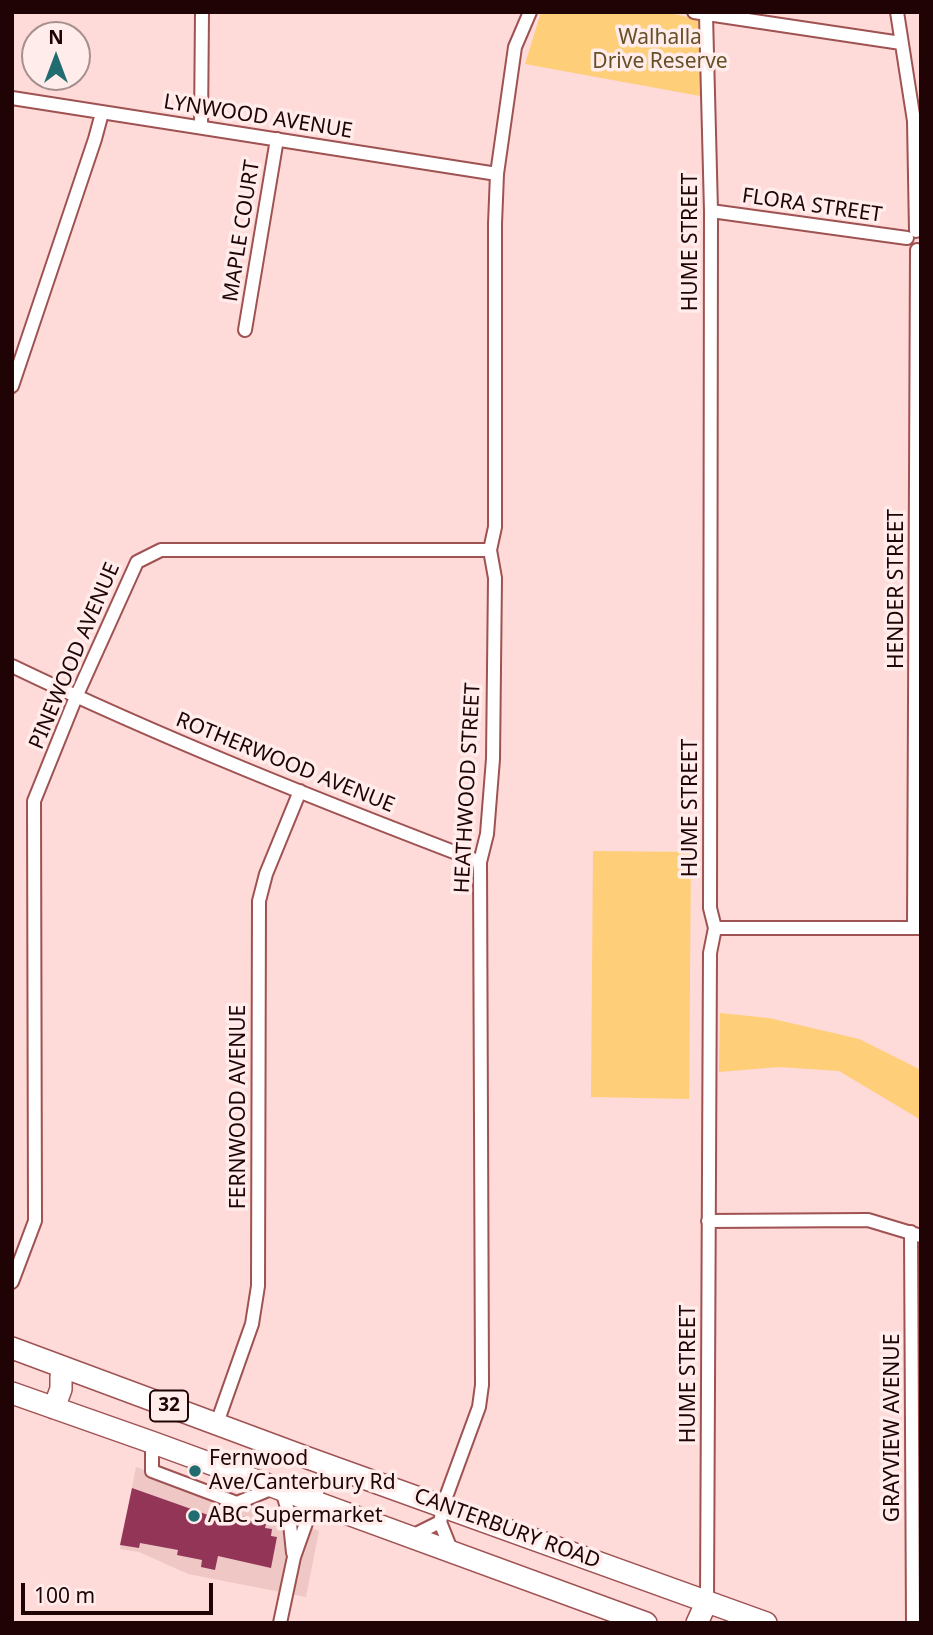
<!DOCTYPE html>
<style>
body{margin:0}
#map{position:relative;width:933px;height:1635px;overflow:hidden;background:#fedad8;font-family:"Noto Sans",sans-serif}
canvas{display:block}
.frame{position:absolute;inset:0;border:14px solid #1f0305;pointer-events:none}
.north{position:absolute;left:21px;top:21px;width:70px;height:70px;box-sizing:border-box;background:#ffeceb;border:2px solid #a58f8f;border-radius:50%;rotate:0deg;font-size:19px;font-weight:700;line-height:28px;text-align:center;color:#1f0305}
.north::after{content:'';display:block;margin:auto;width:24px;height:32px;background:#206c71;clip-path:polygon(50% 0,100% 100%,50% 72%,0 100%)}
.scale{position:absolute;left:21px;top:1583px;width:192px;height:32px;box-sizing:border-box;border:4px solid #1f0305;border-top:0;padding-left:9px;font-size:21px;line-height:24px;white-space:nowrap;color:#1f0305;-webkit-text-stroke:5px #ffeceb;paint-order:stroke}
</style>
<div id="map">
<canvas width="933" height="1635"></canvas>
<div class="frame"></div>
<div class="north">N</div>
<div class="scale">100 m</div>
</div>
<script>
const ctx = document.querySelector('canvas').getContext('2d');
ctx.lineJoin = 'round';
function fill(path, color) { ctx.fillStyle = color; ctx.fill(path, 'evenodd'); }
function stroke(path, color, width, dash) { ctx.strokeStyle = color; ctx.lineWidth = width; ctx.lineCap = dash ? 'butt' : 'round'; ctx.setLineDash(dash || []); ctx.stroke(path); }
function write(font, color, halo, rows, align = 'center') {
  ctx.font = font + ' "Noto Sans",sans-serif'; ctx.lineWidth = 7; ctx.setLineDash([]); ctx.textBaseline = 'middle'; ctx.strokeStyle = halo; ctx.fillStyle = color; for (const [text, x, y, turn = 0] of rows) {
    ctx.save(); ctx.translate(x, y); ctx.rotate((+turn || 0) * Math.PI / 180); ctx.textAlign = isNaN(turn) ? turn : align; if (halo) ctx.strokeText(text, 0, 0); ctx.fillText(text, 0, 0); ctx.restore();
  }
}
const built = new Path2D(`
 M136 1467 319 1531 306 1597 188 1574 139 1552 120 1549Z`);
const green = new Path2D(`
 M541 12H666L700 20V96L525 64Z
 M593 851 691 852 689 1099 591 1097Z
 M720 1013 769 1018 859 1039 921 1070V1120L839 1071 779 1067 719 1072Z`);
const building = new Path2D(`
 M132 1488 211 1516 213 1508 227 1511 226 1514 246 1517V1520L266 1524 265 1528 272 1529 271 1536 277 1537 271 1568 218 1556 215 1570 201 1567 202 1560 177 1555 178 1550 140 1543 139 1548 120 1545Z`);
const minor = new Path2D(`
 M694 12 901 43
 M897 12 914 121 916 231
 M706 15 711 211 710 908 715 928 710 953 707 1601
 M12 98 497 174
 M201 127 202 12
 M711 211 907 238
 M245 330 277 139
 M12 386 95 139 102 113
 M12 666C164 739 323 802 480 862
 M715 928H920
 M914 928 917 250
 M708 1221 868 1220 921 1236
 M911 1232 913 1623
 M12 1282 35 1221 34 801 76 697 137 562 161 550H490
 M217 1423 252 1324 258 1286 259 901 266 874 300 791
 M154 1443 152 1453V1471L237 1503 273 1488
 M282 1491 289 1514 293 1553
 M410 1537 440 1522
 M452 1552 440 1522 446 1497 479 1407 482 1385 480 862 487 834 493 759 495 578 490 550 495 527V224L497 174 515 47 530 12
 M280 1623 294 1557 327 1464`);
const primary = new Path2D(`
 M12 1348 308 1458 766 1623
 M12 1393 154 1443 646 1623
 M54 1408 61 1389V1377L65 1368
 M697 1623 707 1601`);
const markers = [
 [195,1471,7,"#206c71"],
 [194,1516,7,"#206c71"]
];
const shields = [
 [169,1406,38]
];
const shieldNames = [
 ["32",169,1406]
];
const parkNames = [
 ["Walhalla",660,38],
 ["Drive Reserve",660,62]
];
const streetNames = [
 ["LYNWOOD AVENUE",258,117,9],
 ["FLORA STREET",812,206,8],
 ["MAPLE COURT",242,231,-81],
 ["HUME STREET",691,242,-90],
 ["HENDER STREET",897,589,-90],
 ["PINEWOOD AVENUE",75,656,-67],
 ["ROTHERWOOD AVENUE",285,763,22],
 ["HEATHWOOD STREET",468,788,-87],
 ["HUME STREET",691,808,-90],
 ["FERNWOOD AVENUE",239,1107,-90],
 ["HUME STREET",689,1374,-90],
 ["GRAYVIEW AVENUE",893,1428,-90],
 ["CANTERBURY ROAD",507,1529,20]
];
const poiNames = [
 ["Fernwood",209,1459],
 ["Ave/Canterbury Rd",209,1483],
 ["ABC Supermarket",208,1516]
];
fill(built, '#efc8c6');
fill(green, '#ffce78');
fill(building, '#923557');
stroke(minor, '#9f5252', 16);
stroke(primary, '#9f5252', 24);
stroke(minor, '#fff', 12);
stroke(primary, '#fff', 21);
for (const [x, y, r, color] of markers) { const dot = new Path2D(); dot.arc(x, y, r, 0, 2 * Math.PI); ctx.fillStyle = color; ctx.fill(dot); stroke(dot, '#ffeceb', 2.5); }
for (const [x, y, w] of shields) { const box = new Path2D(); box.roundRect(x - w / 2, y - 15.5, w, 31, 5); ctx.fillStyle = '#ffeceb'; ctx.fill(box); stroke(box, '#1f0305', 2); }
write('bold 19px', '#1f0305', null, shieldNames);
write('21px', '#665028', '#ffeceb', parkNames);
write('21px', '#1f0305', '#ffeceb', streetNames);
write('21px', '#1f0305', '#ffeceb', poiNames, 'left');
</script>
